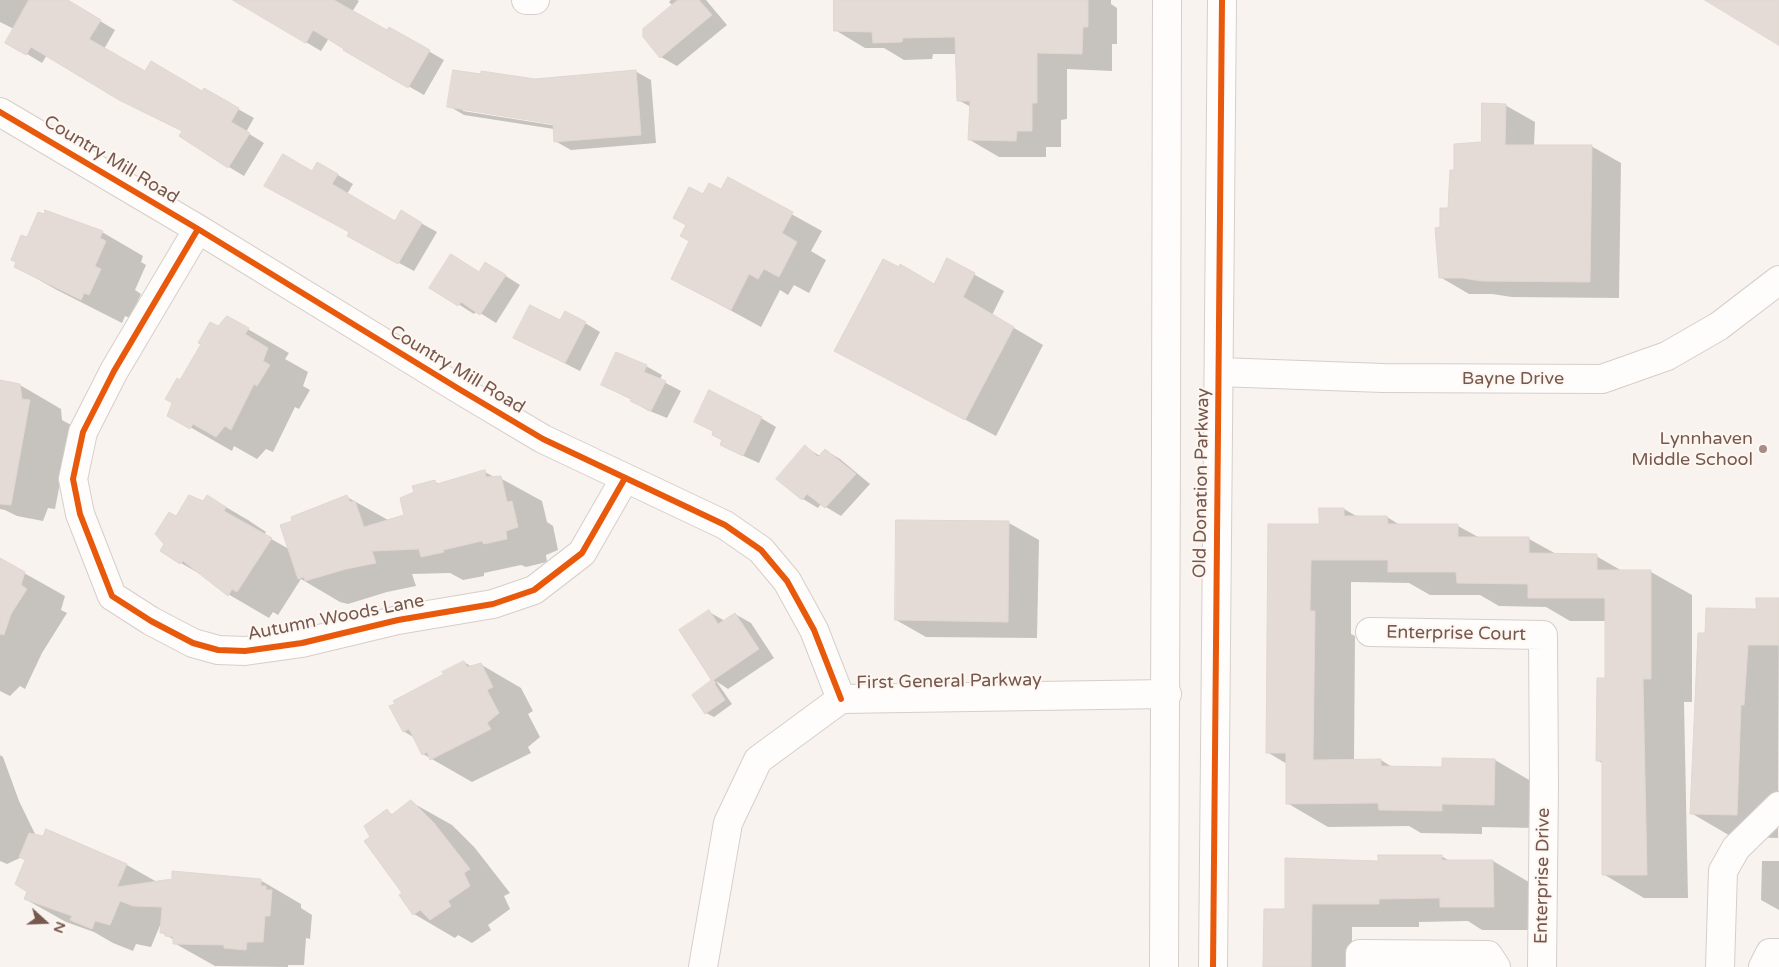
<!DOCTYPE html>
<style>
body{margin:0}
#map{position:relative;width:1779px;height:967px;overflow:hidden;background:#f8f3ee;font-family:"Varela Round",sans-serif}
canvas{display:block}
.north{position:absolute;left:20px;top:897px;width:50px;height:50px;-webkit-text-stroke:4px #fef7f1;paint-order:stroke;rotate:110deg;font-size:14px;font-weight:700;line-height:20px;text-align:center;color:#76584e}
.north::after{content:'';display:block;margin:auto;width:18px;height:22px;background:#76584e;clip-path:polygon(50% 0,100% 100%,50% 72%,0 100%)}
</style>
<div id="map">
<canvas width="1779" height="967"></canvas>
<div class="north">N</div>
</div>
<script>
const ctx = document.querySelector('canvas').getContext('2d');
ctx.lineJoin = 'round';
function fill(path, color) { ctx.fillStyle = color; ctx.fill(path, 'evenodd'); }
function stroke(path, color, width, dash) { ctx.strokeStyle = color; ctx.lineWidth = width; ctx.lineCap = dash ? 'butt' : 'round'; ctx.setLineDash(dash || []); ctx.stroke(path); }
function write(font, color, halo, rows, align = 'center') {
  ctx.font = font + ' "Varela Round",sans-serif'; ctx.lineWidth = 4; ctx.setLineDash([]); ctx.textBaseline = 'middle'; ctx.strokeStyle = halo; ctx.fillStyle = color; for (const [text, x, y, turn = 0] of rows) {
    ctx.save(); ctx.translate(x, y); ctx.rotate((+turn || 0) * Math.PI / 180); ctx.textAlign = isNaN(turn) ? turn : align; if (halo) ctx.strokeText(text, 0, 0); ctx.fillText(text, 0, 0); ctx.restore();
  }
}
const shadow = new Path2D(`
 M0 0H65L115 30 104 49 146 73 203 93 204 90 254 118 246 132 264 143 244 176 229 167 184 131 47 55 42 63 7 42 14 29 0 22Z
 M239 0H357L359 1 352 12 387 32 390 29 444 60 424 95 344 50 345 48 329 38 321 51 238 2Z
 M671 0H706L727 25 677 66 661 57 644 36 673 6 669 2Z
 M835 0H1111V4L1117 8V44H1112V71L1067 69V119L1061 120V147H1046V157H999L970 140 971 107 958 100 957 54H933L932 59 904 60 884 48H865L835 30Z
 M635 71 651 80 656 143 571 150 555 141 554 129 464 115 449 106 535 80ZM463 108 559 123 558 126 463 111Z
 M1505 105 1535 122 1534 146H1591L1621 163 1619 298 1512 297 1492 294H1469L1440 277 1441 229 1449 209 1455 171 1482 143Z
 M318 163 353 184 347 194 395 223 401 212 437 232 414 271 364 244 351 232 313 173Z
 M728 179 822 231 811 251 826 260 809 293 794 285 788 295 780 290 761 327 673 279 691 240 703 196 722 190Z
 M102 232 143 256 141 262 146 265 135 290 141 294 130 318 125 316 122 323 57 290 16 267 27 239Z
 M948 260 1004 291 992 315 1043 345 996 436 836 351 934 286Z
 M480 273H501L520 285 496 323 477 311 474 314 431 287Z
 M227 317 289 353 285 359 308 372 303 386 310 390 299 409 295 407 273 452 266 449 257 459 234 446 232 451 169 415 181 381Z
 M585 323 600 332 580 371 515 338Z
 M646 366 662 375 660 380 681 391 667 418 647 410 632 401V400L603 385Z
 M0 382 20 385 61 409 62 420 71 425 55 509 48 508 43 521 17 516 5 510 0 509Z
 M761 418 776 427 759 463 737 453 714 432 696 422Z
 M805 447 820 456 825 450 840 459 870 484 841 516 821 504 818 508 803 499Z
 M485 472 496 478H500L542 501 547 522 553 526 558 550 546 555 547 562 526 567 521 565 484 573V576L463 580 450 573 412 574 416 586 387 592 348 604 340 602 301 579 278 615 273 612 269 618 228 594 207 578 181 563 176 517 203 503 207 496 248 520 266 532 264 535 289 549 347 497 388 520 405 516 435 482 439 484Z
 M1344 509 1358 517H1387L1400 525 1458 526 1480 538 1529 539 1558 555 1596 556 1624 572H1651L1692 595V702H1684L1688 898H1644L1603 874 1604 764 1598 761 1606 680V621H1570L1546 607 1499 606 1480 595H1430L1409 583 1351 582V634L1355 636 1354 761 1381 760 1392 767 1443 768 1495 760 1536 784 1535 828 1482 827V834L1421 833 1409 826 1328 827 1287 803V764L1267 752 1269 525H1320Z
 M897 522 1009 523 1039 540 1037 638 926 637 896 620Z
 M0 566 24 573 65 596 61 610 67 613 42 653 25 689 20 686 10 696 0 691Z
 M1779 599 1778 838 1732 837 1691 813 1707 634Z
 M709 612 725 621 735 614 751 623 774 658 728 689 716 681 732 704 714 717 706 713 712 682 716 684 680 631Z
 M464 662 472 667 480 664 521 688 533 711 528 714 540 737 528 747 531 753 472 782 423 754 415 738 403 731 445 675Z
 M0 755 3 757 19 801 36 836 44 837 46 831 127 865 157 882 260 880 301 904V908L312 915 310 939 306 938 304 965H288V967L215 966 174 943V940L161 932V923L151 947 136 944 133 951 113 943 94 932 66 922 25 899 28 892 27 860 22 857 7 864 0 861Z
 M411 802 452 825 475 848 510 893 504 896 510 909 488 925 491 930 472 943 458 935 455 938 414 914 371 837 387 811 393 815Z
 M1441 856 1450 861H1493L1534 885V930H1482L1468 921 1419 922V927H1352V967H1264L1286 910 1379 862Z
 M1762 861H1779V910L1761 900Z`);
const building = new Path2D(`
 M29 0H68L101 20 89 39 145 71 151 61 202 91 204 88 239 108 231 122 250 133 228 168 179 136 182 131 119 100 31 47 26 55 5 43Z
 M233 0H334L387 30 389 27 430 50 408 88 343 50 344 49 313 30 306 43Z
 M678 0H699L712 15 660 58 643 37V29Z
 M834 0H1088V27H1083L1082 54 1037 53V103H1032V131H1017L1016 141 968 140 970 101H957L955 37 903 38 902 42 873 43 872 32 834 31Z
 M1705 0H1779V45Z
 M453 70 481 74V71L535 79 636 70 641 135 554 142 553 124 447 107Z
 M1482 103 1506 104 1505 145H1592L1590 282 1482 281 1462 278H1439L1435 228 1440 227V208H1448L1450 170H1454V144L1481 142Z
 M283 154 312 171 317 162 338 174 332 184 395 221 401 210 422 223 398 264 347 236 349 232 264 186Z
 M728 177 793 212 782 233 797 242 779 277 764 269 758 279 749 274 731 310 671 279 689 241 680 236 686 225 673 218 689 187 703 194 709 183 721 189Z
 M45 210 103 231 100 238 106 241 95 266 101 269 89 295 84 293 81 300 14 267 16 262 11 260 21 235 27 237 38 212 44 214Z
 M451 254 479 272 485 262 506 275 480 315 461 302 458 306 429 288Z
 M947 258 975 273 963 297 1014 327 965 420 834 351 883 259 899 267 900 264 934 284Z
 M530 305 560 320 565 311 586 322 565 363 513 338Z
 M227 316 249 328 245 334 268 348 263 361 270 365 257 386 254 384 231 430 225 426 216 437 193 424 190 429 167 416 172 403 165 399 177 378 180 380 201 344 198 343 210 322 218 326Z
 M616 352 647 365 644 372 666 381 651 411 630 401 632 399 601 385Z
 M0 380 20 384 22 399 30 400 11 505 0 504Z
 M709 390 762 417 743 456 720 445 722 440 712 435 713 431 694 422Z
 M805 445 818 457 825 449 856 474 825 508 807 494 802 500 776 479Z
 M485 470 486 477 501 476 507 502 512 501 518 527 506 531 507 539 484 544 482 541 443 550 444 552 421 557 419 549 372 551 376 563 346 569 305 581 304 577 298 579 280 525 292 521 291 517 347 495 350 502 355 501 364 527 404 515 400 498 414 492 412 486 435 480 436 484Z
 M189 495 203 501 207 495 226 507 224 511 272 538 237 592 232 589 228 596 183 561 180 564 160 551 164 544 155 534 169 512 176 516Z
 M1319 508H1344V516H1387L1388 524H1458V537H1529V553L1597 554V570H1651V679H1643L1647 875H1602V761H1596L1597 678H1605V598H1528V584L1457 583 1456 572H1388V560H1311L1310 611H1315L1313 760 1381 759V766L1442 767V758L1495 759 1494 805 1442 804V811L1379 810 1378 803 1286 804V753H1266L1268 524H1319Z
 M896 520 1009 521 1008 622 895 620Z
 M0 558 25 572 21 585 27 589 11 614 4 635 0 634Z
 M1756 598H1779V645H1748L1744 705H1741L1737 815 1690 814 1698 633H1705L1706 608 1756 609Z
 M709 610 718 624 735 613 759 649 712 681 679 630Z
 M464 661 467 667 481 663 493 687 487 690 499 713 487 723 491 729 430 760 427 752 422 755 409 729 403 732 389 706 395 704 393 701 444 674 442 672Z
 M712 680 725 700 705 714 692 695Z
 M411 800 434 823 470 869 464 873 470 886 448 901 451 906 430 920 420 910 413 915 399 895 402 893 364 841 370 837 364 826 387 809 391 815Z
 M46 829 127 864 117 887 172 879V871L261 879V886H266V890H272L270 916H265L263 942H247L246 950 224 948V945L173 944V937L165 936V933H160L162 907 133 906 120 901 110 925 95 921 92 929 70 920 72 916 24 899 27 892 15 884 25 860 19 857 29 833 43 836Z
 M1378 855H1442V860H1493L1494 907H1440V898L1379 899V904H1312L1311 967H1263L1264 909H1285V858L1378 861Z`);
const minor = new Path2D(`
 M526 0H535
 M0 112 198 229 459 389 543 439 725 525 761 550 787 581 814 630 841 699
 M198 229 114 371 83 432 73 479 80 514 112 596 151 621 193 643 218 650 245 651 302 643 398 620 493 604 534 590 582 553 625 478
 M1219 372 1383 378 1602 379 1667 356 1719 326 1779 280
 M1370 632 1543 635 1544 784 1542 967
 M703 967 728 823 758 760 841 699 1167 694
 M1360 967V954L1488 955 1496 967
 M1720 967 1723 871 1736 848 1779 806
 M1763 967 1770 953H1779`);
const tertiary = new Path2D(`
 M1164 967C1167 645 1165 322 1167 0
 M1213 967 1222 0`);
const cycleway = new Path2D(`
 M0 112 198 229 459 389 543 439 725 525 761 550 787 581 814 630 841 699
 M198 229 114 371 83 432 73 479 80 514 112 596 151 621 193 643 218 650 245 651 302 643 398 620 493 604 534 590 582 553 625 478
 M1213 967 1222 0`);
const markers = [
 [1763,449,5,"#a48e86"]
];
const streetNames = [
 ["Country Mill Road",111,160,31],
 ["Country Mill Road",457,370,31],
 ["Bayne Drive",1513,379],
 ["Old Donation Parkway",1202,483,-89],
 ["Autumn Woods Lane",336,618,-11],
 ["Enterprise Court",1456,634,1],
 ["First General Parkway",949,682,-1],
 ["Enterprise Drive",1543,876,-89]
];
const poiNames = [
 ["Lynnhaven",1753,439],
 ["Middle School",1753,460]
];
fill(shadow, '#0003');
fill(building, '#e4dbd6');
stroke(building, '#e1d6d0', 1);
stroke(minor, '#d6ceca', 30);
stroke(tertiary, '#d6ceca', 30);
stroke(minor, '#fefdfc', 28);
stroke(tertiary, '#fefdfc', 28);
stroke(cycleway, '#e8590c', 6);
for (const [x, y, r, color] of markers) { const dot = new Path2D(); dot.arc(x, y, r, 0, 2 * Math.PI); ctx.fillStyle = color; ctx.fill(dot); stroke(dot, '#fef7f1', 2); }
write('18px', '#76584e', '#fef7f1', streetNames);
write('18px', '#76584e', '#fef7f1', poiNames, 'right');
</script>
